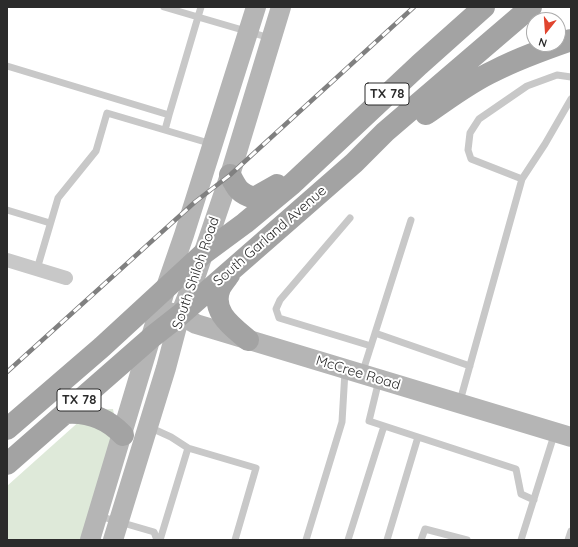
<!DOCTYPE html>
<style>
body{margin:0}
#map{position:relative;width:578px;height:547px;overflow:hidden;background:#fff;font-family:Quicksand,sans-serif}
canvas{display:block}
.frame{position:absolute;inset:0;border:8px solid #2b2b2b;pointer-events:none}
.north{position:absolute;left:526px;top:12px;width:40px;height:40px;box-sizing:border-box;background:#fff;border:1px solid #aaa;border-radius:50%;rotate:197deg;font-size:11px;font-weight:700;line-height:16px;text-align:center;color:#2b2b2b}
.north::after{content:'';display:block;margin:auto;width:14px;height:18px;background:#e0452f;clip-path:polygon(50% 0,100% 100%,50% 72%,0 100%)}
</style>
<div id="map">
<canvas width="578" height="547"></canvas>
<div class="frame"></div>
<div class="north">N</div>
</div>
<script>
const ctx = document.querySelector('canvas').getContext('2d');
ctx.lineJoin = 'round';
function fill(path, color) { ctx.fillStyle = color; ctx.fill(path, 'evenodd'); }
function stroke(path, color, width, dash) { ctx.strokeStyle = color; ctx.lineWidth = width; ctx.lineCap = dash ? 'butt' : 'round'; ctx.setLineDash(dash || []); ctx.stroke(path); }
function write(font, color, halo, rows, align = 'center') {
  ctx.font = font + ' Quicksand,sans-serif'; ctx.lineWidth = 4; ctx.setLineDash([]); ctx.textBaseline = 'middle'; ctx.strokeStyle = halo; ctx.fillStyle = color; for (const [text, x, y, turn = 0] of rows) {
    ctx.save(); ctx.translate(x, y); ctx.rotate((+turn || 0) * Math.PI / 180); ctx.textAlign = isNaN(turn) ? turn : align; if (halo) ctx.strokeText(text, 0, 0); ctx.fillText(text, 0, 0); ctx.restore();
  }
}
const green = new Path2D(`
 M113 409 117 431 84 540H7V486L92 410Z`);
const service = new Path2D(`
 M201 7 198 17 270 38
 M7 66 169 115 198 17 164 7
 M165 130 169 115
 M522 179 471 159 468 150 470 133 479 119 527 86 557 75 571 77
 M7 210 50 223
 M350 218 280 300 276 309 279 318 371 346
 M37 269 58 198 96 151 107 113 212 144
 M375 333 470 366
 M362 374 411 220
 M379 380 369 421 516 469 521 494 534 500
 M460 401 522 179 545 144 571 99
 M149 427 171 437 188 448
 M99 516 154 532 157 540
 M160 540 188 448 256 468 235 540
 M306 540 342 422 345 371
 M348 540 384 426
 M387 540 418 437
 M421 540 425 529 467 540
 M521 540 555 432
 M568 540 571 531`);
const minor = new Path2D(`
 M7 260 66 278`);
const secondary = new Path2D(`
 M168 312 180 315 196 324 216 330 571 437
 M90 540 166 287 184 235 256 7
 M113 540 166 368 180 315 197 272 230 175 281 7`);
const primary = new Path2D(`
 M426 114C448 99 470 82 494 71 519 58 545 49 571 40
 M230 175C237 189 239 193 254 198L277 185
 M229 275C226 279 222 284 220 288 210 312 233 327 248 340
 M65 413C88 411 107 418 123 435
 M7 429 102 347 203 254 245 223 292 184 419 65 484 7
 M7 464 152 337 180 315 354 163 385 132 531 7`);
const rail = new Path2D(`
 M7 372 195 202 230 175 414 7`);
const shields = [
 [387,94,44],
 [79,400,44]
];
const shieldNames = [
 ["TX 78",387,94],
 ["TX 78",79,400]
];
const streetNames = [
 ["South Garland Avenue",270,236,-41],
 ["South Shiloh Road",196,273,-71],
 ["McCree Road",358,373,17]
];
fill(green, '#dee9d9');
stroke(service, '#c8c8c8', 7);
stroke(minor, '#c8c8c8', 14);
stroke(secondary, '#b5b5b5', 20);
stroke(primary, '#a3a3a3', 22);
stroke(rail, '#808080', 4.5);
stroke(rail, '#fff', 3, [9]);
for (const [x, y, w] of shields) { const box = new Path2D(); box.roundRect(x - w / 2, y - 11, w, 22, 3); ctx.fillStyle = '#fff'; ctx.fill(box); stroke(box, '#2b2b2b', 1); }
write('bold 13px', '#2b2b2b', null, shieldNames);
write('14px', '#2b2b2b', '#fff', streetNames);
</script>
